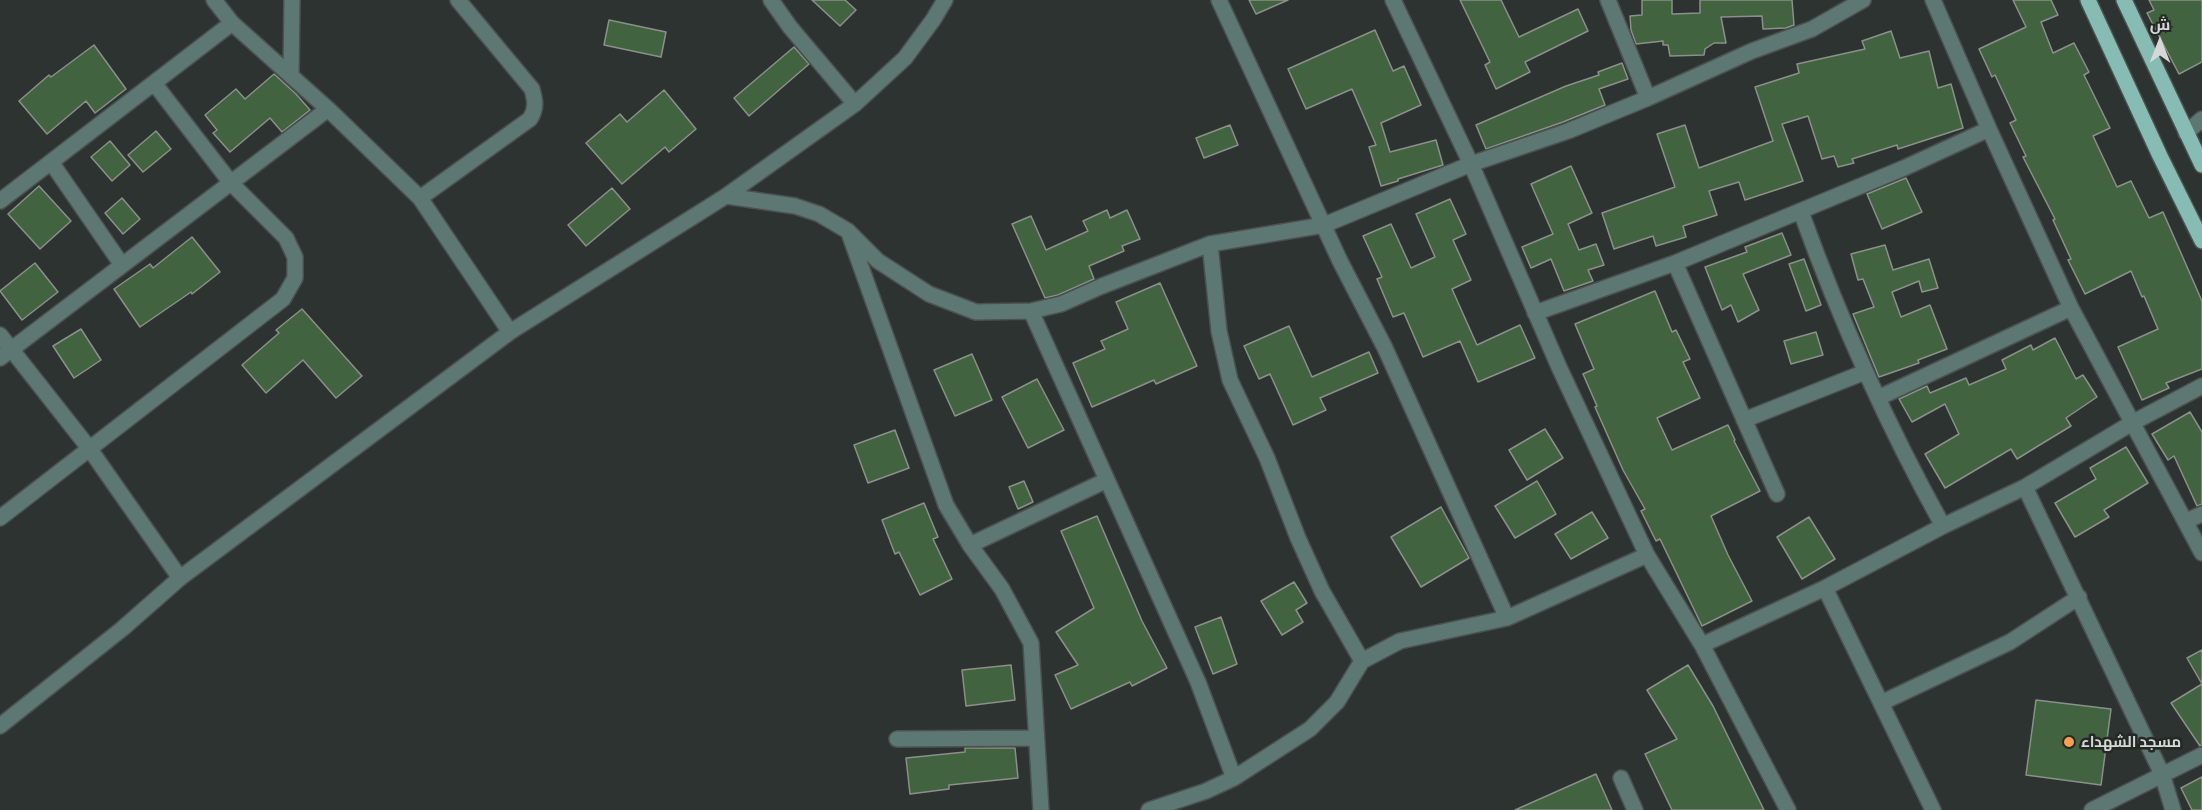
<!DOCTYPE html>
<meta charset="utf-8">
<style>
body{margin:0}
#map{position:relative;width:2202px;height:810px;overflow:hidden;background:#2d3330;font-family:Barlow,Cairo,sans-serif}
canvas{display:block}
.north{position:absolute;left:2130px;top:12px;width:60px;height:60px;-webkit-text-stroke:4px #242926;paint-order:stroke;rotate:0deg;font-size:16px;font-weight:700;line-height:24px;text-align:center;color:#d5d8d7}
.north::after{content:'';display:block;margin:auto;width:21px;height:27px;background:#d5d8d7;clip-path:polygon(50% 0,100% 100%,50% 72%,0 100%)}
</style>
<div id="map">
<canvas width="2202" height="810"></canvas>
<div class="north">ش</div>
</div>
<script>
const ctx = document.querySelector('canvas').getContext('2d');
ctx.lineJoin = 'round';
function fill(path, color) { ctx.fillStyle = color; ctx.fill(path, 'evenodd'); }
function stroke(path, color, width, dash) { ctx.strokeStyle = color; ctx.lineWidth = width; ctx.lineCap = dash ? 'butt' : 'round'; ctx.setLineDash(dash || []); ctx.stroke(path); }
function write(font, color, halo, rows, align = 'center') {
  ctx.font = font + ' Barlow,Cairo,sans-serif'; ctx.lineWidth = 5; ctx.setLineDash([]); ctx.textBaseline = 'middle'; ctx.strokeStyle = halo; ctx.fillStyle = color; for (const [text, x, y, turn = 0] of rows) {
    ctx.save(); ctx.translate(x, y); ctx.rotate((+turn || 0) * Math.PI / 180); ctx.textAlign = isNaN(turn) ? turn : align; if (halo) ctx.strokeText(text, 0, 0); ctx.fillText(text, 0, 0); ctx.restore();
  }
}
const building = new Path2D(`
 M812 0H845L856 10 840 26Z
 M1249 0H1288L1256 14Z
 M1460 0H1501L1519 37 1578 9 1588 31 1525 62 1530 72 1496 89 1485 65 1490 62Z
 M1642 0H1672V14L1700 13V0H1792L1794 25 1786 28 1763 29 1762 16 1721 17 1726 43H1714L1705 49 1704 55 1670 56 1668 45H1663V41L1636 44 1631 30 1630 16 1642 15Z
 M2013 0H2051L2058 15 2041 22 2053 53 2074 43 2089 72 2084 75 2110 128 2093 136 2117 187 2131 181 2149 218 2163 212 2202 301V369L2166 383 2169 388 2142 400 2118 347 2158 329 2144 296 2142 297 2131 271 2085 294 2068 260 2071 259 2053 220 2055 219 2023 157 2026 156 2010 123 2016 120 1995 75 1992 77 1979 49 2026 27Z
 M2149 0H2202V62L2179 74 2147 13 2154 10Z
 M609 20 666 32 661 57 604 45Z
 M1375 30 1393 71 1404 66 1421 105 1381 123 1390 152 1436 140 1443 165 1398 179V181L1381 186 1369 147 1376 145 1352 89 1306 109 1288 69Z
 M1891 31 1900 58 1929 51 1938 88 1951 84 1963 128 1898 149 1897 145 1852 159 1854 163 1838 167 1834 156 1822 159 1808 116 1782 124 1803 181 1745 200 1739 182 1709 191 1717 215 1683 226 1686 237 1656 246 1653 236 1614 249 1602 213 1675 187 1657 134 1685 125 1699 168 1773 141 1755 87 1799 73 1797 64 1865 49 1862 41Z
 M94 45 126 89 95 113 86 101 47 134 19 101 49 75 51 77Z
 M794 47 809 64 749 116 734 98Z
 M1622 63 1628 79 1599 89 1605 105 1563 122 1486 149 1476 125 1566 86 1599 75 1598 72Z
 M274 74 296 94 310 110 282 132 270 118 230 152 213 133 217 130 205 115 236 89 245 99Z
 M664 90 696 129 669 152 665 147 622 184 586 143 620 114 627 122Z
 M1230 125 1238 145 1204 158 1196 138Z
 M156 131 171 149 143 172 128 155Z
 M110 141 130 165 112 181 91 157Z
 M1571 166 1592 213 1568 224 1579 250 1596 244 1604 265 1588 270 1593 281 1564 291 1551 259 1531 268 1522 247 1553 234 1531 184Z
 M1906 178 1922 212 1882 229 1867 194Z
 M39 186 71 221 40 249 8 214Z
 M612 188 630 209 586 246 568 225Z
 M122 198 140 219 123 234 105 213Z
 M1450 199 1466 234 1453 240 1471 280 1452 289 1477 345 1520 325 1535 358 1478 382 1460 341 1423 357 1404 313 1393 317 1377 279 1382 277 1363 236 1391 224 1411 268 1435 257 1416 214Z
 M1107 210 1110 218 1127 210 1140 239 1122 246 1124 251 1089 266 1094 279 1058 295 1045 298 1012 224 1031 216 1046 250 1088 231 1083 221Z
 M1782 233 1791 255 1743 274 1759 310 1738 322 1731 305 1722 310 1705 267 1747 252 1745 247Z
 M192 237 220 272 192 294 191 292 140 327 114 289 150 264 153 268Z
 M1885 245 1893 270 1929 259 1938 288 1922 292 1919 281 1892 292 1901 317 1930 305 1947 349 1918 360 1919 363 1879 377 1853 314 1874 307 1863 279 1858 280 1851 254Z
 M1804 259 1821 305 1806 311 1789 264Z
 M35 263 58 292 22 320 0 291Z
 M1160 283 1197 366 1156 384 1154 380 1092 407 1073 363 1105 349 1101 341 1128 329 1116 302Z
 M1655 291 1672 332 1676 330 1690 359 1683 362 1700 398 1657 418 1672 450 1728 425 1735 440 1734 441 1760 491 1711 516 1728 555 1752 601 1702 626 1660 539 1656 541 1641 511 1645 509 1623 470 1595 407 1597 406 1583 374 1594 369 1575 324Z
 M302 309 362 376 336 398 303 360 266 393 242 365 279 333 276 330Z
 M1289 326 1312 377 1369 352 1378 373 1320 398 1326 410 1293 425 1270 374 1259 379 1244 346Z
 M81 329 101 360 74 378 53 346Z
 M1816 332 1823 355 1791 364 1784 341Z
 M2055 338 2076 379 2083 375 2097 397 2066 418 2071 426 2038 446 2017 459 2011 449 1945 488 1925 454 1959 434 1945 404 1912 422 1899 399 1927 386 1930 393 1966 378 1969 385 2006 369 2002 360 2031 345 2033 350Z
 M972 354 992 400 955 416 934 370Z
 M1037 379 1064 430 1028 448 1002 397Z
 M2190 412 2202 432V504L2197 506 2174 456 2168 460 2152 434Z
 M1545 429 1563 458 1527 480 1509 450Z
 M895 430 909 468 868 483 854 445Z
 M2126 447 2148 483 2104 510 2109 517 2075 537 2055 503 2096 479 2090 468Z
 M1024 481 1033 502 1018 509 1009 487Z
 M1537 481 1556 514 1515 538 1495 506Z
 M924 503 938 537 933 539 952 579 920 595 899 552 895 554 882 520Z
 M1441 507 1469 558 1421 587 1391 537Z
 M1592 512 1608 538 1571 559 1555 534Z
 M1097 516 1142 621 1167 668 1132 686 1130 682 1071 709 1055 675 1078 665 1056 632 1094 608 1061 531Z
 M1809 517 1835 559 1802 579 1777 537Z
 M1294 582 1307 603 1296 610 1303 622 1282 635 1261 601Z
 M1221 617 1237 664 1213 674 1195 627Z
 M2202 650V745L2200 746 2171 703 2202 684 2187 658Z
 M1011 665 1015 700 966 706 962 670Z
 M1688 665 1713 706 1764 810H1672L1645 754 1677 739 1647 690Z
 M2036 700 2111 709 2101 785 2026 775Z
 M965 748H1015L1018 778 949 785V789L910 794 906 758 965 752Z
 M1596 774 1612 810H1515Z
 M2202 777V810H2192L2181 788Z`);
const minor = new Path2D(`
 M214 0 232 23 328 109 420 198 510 332
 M771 0 790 27 855 104
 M1219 0 1340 261 1385 348 1507 618
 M1393 0 1471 164 1559 367 1647 555 1702 645 1788 810
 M1608 0 1648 98
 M1933 0 1989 129 2071 308 2202 553
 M291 76 292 0
 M2186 133 2202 119
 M51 162 122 265
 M726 196 795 206 819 214 848 231 878 261 929 294 976 312 1031 311 1061 304 1102 286 1210 244 1324 225 1471 164 1568 131 1648 98 1752 51 1812 29 1863 0
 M420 198 530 119C537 108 535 100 532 89L458 0
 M0 201 232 23
 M1801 212C1840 320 1887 425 1943 526
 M850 236 946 505 970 545 1002 589 1031 643 1041 810
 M1210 244 1219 331 1230 380 1267 458 1298 538 1322 591 1362 661
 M1675 263 1777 494
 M1031 311 1198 682 1234 778
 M1535 313 1675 263 1904 168 1989 129
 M0 335 89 448 180 578
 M0 358 328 109
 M1878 398 2071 308
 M1744 420 1865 372
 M2025 487 2162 774 2173 810
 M0 518 283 299 295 278V257L286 238 231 183 154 83
 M2186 521 2202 514
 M970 545 1107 480
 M1825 588 1933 810
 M1702 645 1825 588 1943 526 2025 487 2132 423 2202 386
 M1881 703 2010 642 2079 597
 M0 726 122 629 180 578 510 332 726 196 855 104 905 58 933 20 945 0
 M897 739 1036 738
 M1621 778 1635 810
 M1149 810 1206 791 1234 778 1310 729 1337 702 1362 661 1400 641 1507 618 1647 555
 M2092 810 2202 755`);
const major = new Path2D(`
 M2088 0 2160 156 2202 241
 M2124 0 2202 165`);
const markers = [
 [2069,742,6,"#fb9e51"]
];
const poiNames = [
 ["مسجد الشهداء",2081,742]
];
fill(building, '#41633f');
stroke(building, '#8c908b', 1.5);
stroke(minor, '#4b514e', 18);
stroke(major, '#4b514e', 18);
stroke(minor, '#5d7773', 15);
stroke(major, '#86bcb4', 15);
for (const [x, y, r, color] of markers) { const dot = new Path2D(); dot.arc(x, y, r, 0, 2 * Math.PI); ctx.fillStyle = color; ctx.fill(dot); stroke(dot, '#242926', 2); }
write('bold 15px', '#d5d8d7', '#242926', poiNames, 'left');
</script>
